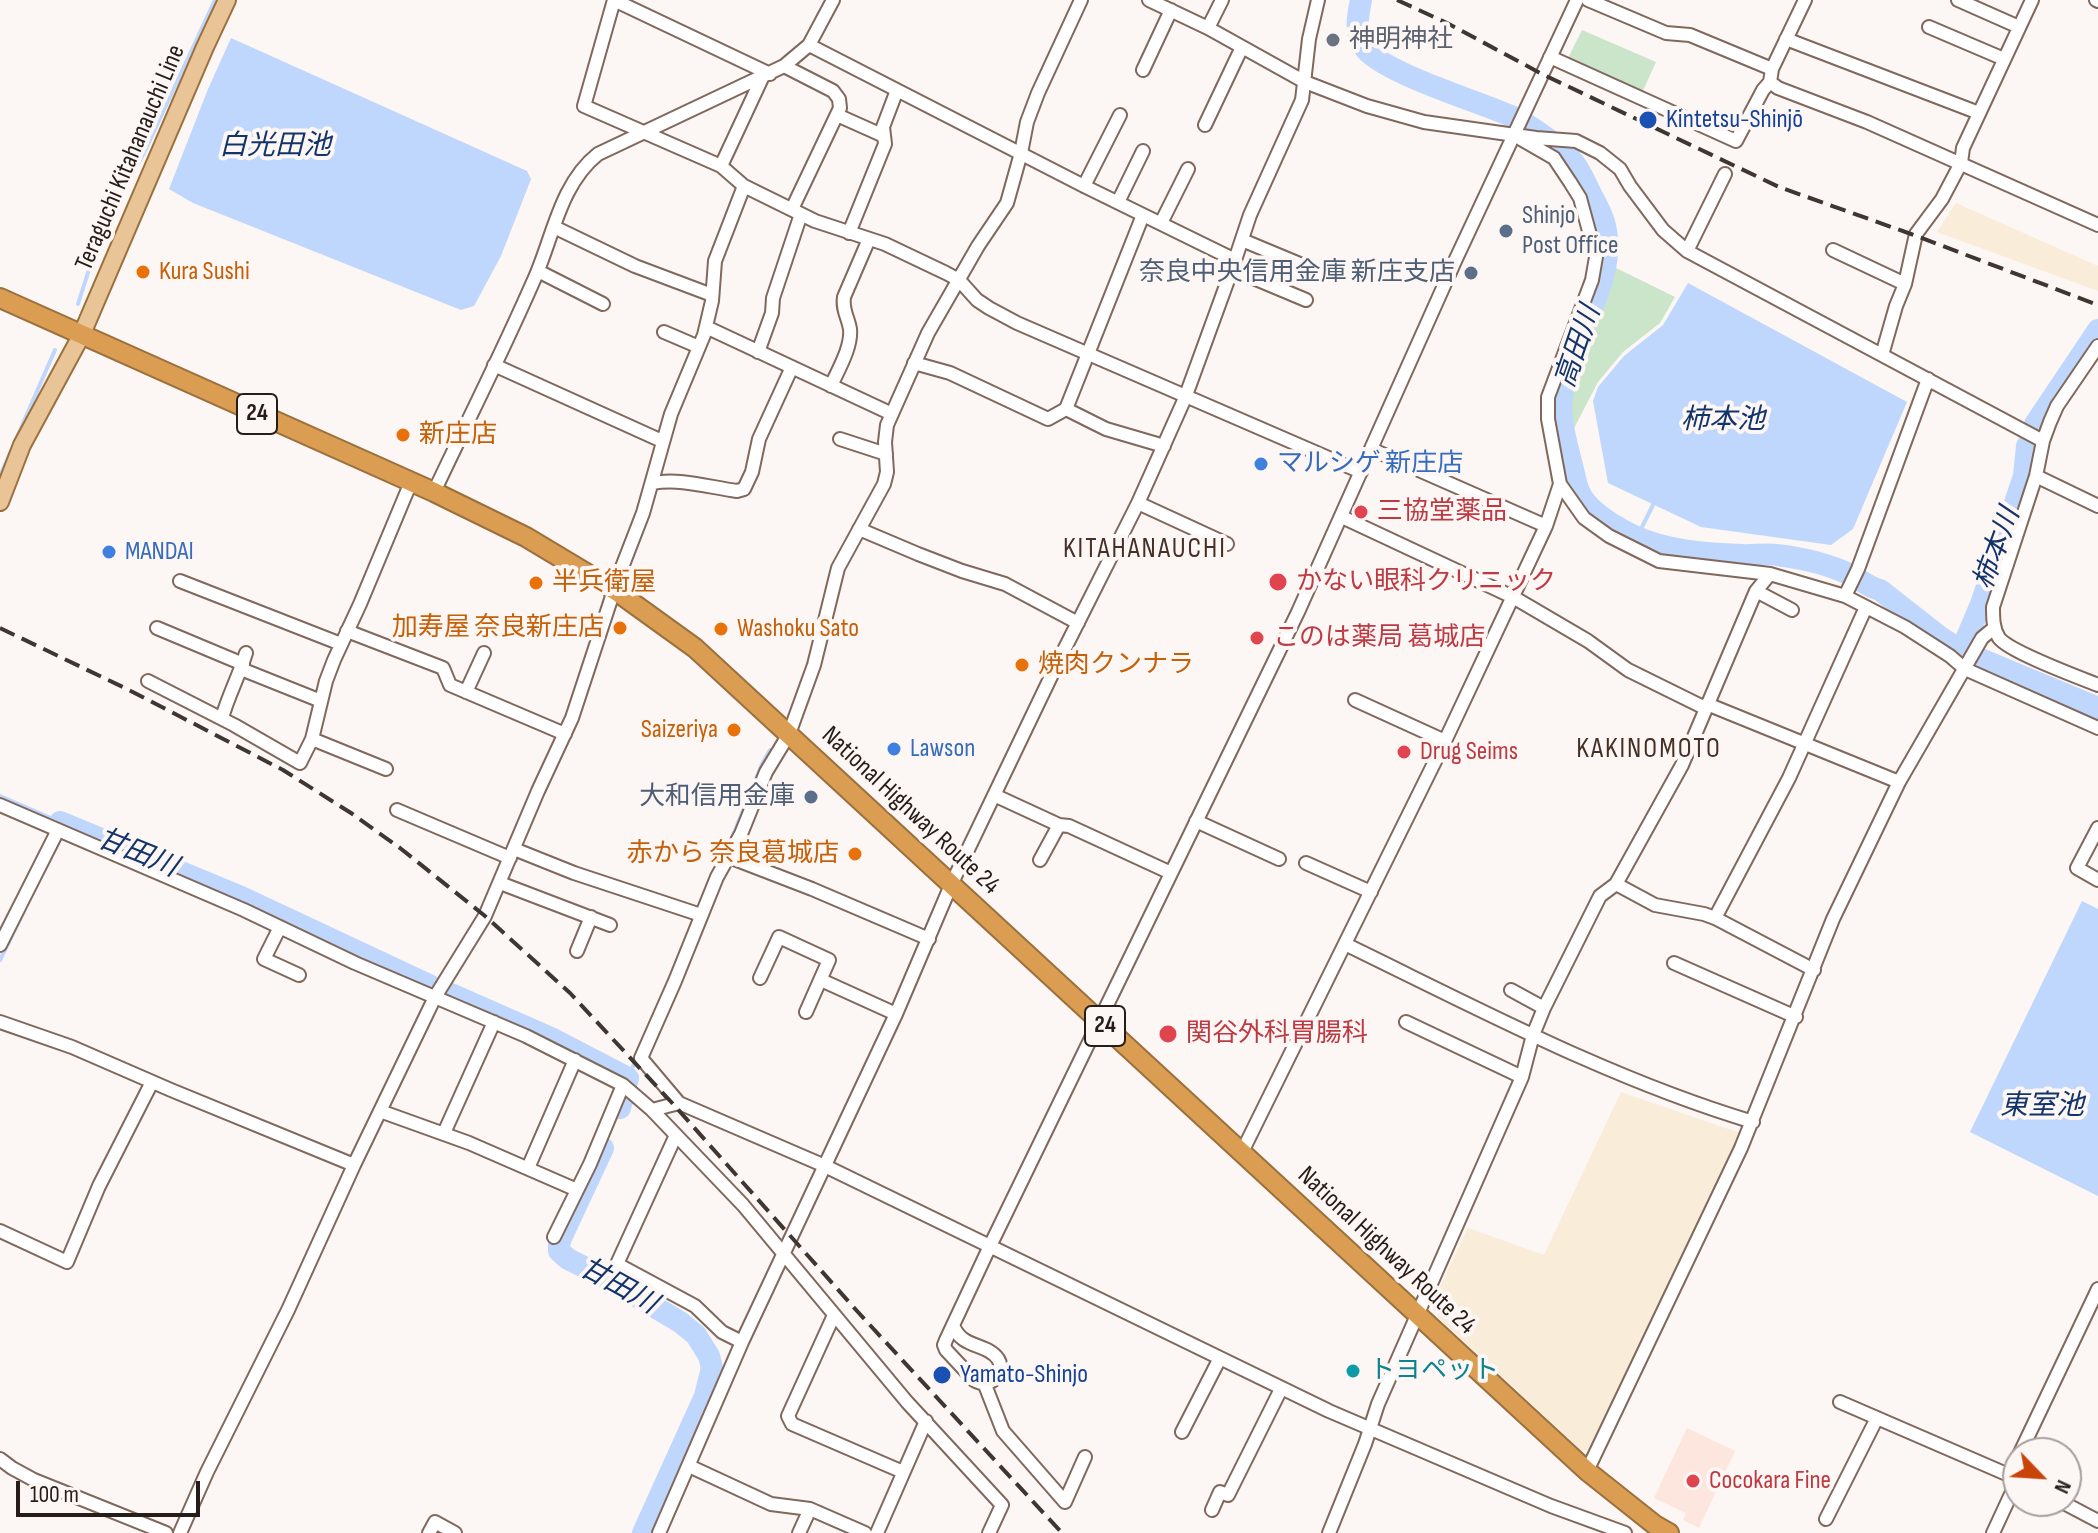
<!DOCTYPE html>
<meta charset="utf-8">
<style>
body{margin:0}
#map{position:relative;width:2098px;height:1533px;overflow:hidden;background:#fcf6f4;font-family:"Sofia Sans Condensed",sans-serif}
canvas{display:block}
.north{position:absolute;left:2002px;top:1437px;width:80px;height:80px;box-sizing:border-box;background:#fcf6f4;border:2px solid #a79f9c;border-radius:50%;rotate:115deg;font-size:22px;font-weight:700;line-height:32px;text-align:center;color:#271d18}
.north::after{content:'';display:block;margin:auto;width:28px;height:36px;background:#ca440a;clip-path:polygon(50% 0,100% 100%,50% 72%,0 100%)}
.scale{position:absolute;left:16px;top:1481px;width:184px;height:36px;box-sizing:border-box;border:4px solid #271d18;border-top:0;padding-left:10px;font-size:24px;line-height:28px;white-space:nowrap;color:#271d18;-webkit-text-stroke:6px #fcf6f4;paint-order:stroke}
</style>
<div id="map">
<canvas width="2098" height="1533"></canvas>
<div class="north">N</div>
<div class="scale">100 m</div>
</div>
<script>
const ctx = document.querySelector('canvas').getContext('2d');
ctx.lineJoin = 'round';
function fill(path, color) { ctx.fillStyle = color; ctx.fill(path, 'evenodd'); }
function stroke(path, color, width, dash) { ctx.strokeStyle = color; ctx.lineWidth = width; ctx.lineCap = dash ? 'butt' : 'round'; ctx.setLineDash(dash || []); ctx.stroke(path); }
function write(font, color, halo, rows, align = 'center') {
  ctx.font = font + ' "Sofia Sans Condensed","Noto Sans JP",sans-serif'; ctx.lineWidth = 8; ctx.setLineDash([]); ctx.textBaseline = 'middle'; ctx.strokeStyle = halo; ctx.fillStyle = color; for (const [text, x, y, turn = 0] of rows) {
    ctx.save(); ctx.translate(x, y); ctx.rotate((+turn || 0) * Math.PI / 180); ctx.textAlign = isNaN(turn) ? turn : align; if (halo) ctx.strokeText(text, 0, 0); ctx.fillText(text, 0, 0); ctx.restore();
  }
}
const built = new Path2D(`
 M1687 1428 1735 1451 1699 1528 1683 1520 1686 1513 1654 1498Z`);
const industrial = new Path2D(`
 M1956 203 2098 266V291L1937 232Z
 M1621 1092 1743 1134 1593 1449 1582 1451 1438 1317V1291L1468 1228 1544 1255Z`);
const green = new Path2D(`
 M1582 30 1656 62 1641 95 1566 62Z
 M1610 265 1675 297 1660 323 1623 352 1598 382 1571 434 1565 423 1564 404 1568 381Z`);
const water = new Path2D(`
 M231 38 527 171 531 179 501 256 474 306 461 310 193 203 169 189 208 89Z
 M1688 283 1907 402 1853 529 1831 545 1701 527 1608 483 1593 401 1598 387 1624 356 1663 325Z
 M2082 901 2098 909V1196L1970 1132Z`);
const stream = new Path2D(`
 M78 304 100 235 118 196H120L144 153 215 0
 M0 476 55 350
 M1637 537 1653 505
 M0 796 60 822
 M731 840 762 764 770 750
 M29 900 60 840
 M0 960 24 911
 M628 1078 637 1057`);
const river = new Path2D(`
 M1361 0C1358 15 1354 33 1364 47 1380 72 1480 102 1511 116 1526 122 1559 146 1570 158 1580 168 1585 182 1591 194 1596 203 1601 212 1604 222 1621 280 1568 340 1562 396 1559 419 1566 440 1571 462 1574 471 1575 482 1579 491 1587 511 1616 527 1634 536 1667 551 1706 554 1741 555 1753 556 1766 553 1777 555 1802 558 1831 565 1853 576 1862 581 1870 588 1880 590L1940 637 1961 651 2098 708
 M2035 424 2098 330
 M1961 651 1981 604 2024 476 2027 446
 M60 822 241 897 431 986
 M451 994 551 1038 628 1078 620 1108
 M603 1148 561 1238 559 1245V1251L568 1259 606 1278 680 1322 696 1335 709 1356 712 1368 705 1396 643 1533`);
const minor = new Path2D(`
 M614 0 584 106 721 166 744 186 815 221 885 244 946 273 959 280 977 300 989 308 1017 323 1361 472
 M614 0 770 74
 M1149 0 1208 28 1305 82 1367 106 1424 122 1536 138 1576 141 1600 153 1620 169 1630 186 1663 230 1687 251 2043 441
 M1588 0 1666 33 1690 35 1772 69
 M1958 0 2019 27
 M2096 0 2098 1
 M1929 27 2004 59
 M1208 28 1222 0
 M1786 39 1979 113
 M809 45 1084 186 1235 260
 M1550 57 1736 141 1763 90 1770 82 1772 69 1805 0
 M784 66 833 91 839 99 840 108 792 209
 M1143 70 1171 10
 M1770 82 1778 88 1867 122 2098 225
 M837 115 884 136
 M1205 125 1242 47
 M1521 139 1554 158 1570 182 1580 198 1596 257 1592 280 1548 397V419L1560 484 1584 518 1609 536 1659 561 1770 574 1845 596 1905 627 1950 656 1965 669 2098 728
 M721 166 762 78
 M1084 186 1120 115
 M1118 202 1143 151
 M1161 223 1188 169
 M554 227 635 266 712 295
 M849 233 885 144 883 127 897 90
 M1242 240 1314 270
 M1833 250 1905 284
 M1687 251 1725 174
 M1232 269 1306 300
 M538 271 603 304
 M706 327 892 414
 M664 332 699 347
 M2098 346 2057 406 2050 422 2043 441 2036 476 1993 607C1993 618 1993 629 1999 638 2010 652 2078 677 2098 685
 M758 352 772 313 773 298 801 214
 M1882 355 1896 306 1905 284 1916 234 1942 199 1961 163 1963 148 2032 0
 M914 363 950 373 1048 419 1066 409 1106 429 1164 446
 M494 365 662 441
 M831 386C838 370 852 347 850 329 848 317 842 310 844 297L869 239
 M1066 409 1143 215
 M840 439 886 454
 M1371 449 1546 526
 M2036 476 2098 506
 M652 483C681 478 708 487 737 491L744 489 752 472 759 439 792 367
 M434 492C467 422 502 353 533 282 553 239 559 185 598 154L784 66 809 45 833 0
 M1138 503 1227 544
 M1342 517 1513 597 1588 641 1628 670 1705 708
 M859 529 918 554 962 571 1005 584 1078 623
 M180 581 341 644
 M1756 591 1792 610
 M1845 596 1858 569 1928 379
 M157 628 243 664
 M347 631 443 668 450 685 565 734
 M241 669 321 701
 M148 681 234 725 300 763 312 739 326 681 334 660 360 604 411 482
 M466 692 484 653
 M1355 700 1445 741
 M1707 704 1899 782
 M222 718C228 696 239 676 246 653
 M312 739 386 769
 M994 795 1059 825 1069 826 1171 873
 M0 805 244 910 355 963 526 1036 623 1085 652 1110 743 1205 907 1402 1002 1505 989 1533
 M397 810 510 858
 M1196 821 1279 859
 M2098 828 2077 868 2098 880
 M514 849 574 873 701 915
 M729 857 812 889 929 939
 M1040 860 1059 825
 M1306 863 1371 892
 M500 883 610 925
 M1616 884 1655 905 1704 914 1715 918 1814 970
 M1715 918 1789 778 1866 607
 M280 927 264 959 299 975
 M1345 944C1479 1009 1610 1079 1753 1122
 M0 945 58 830
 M577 951 591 917
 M1674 963 1796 1017
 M760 978 779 937 829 960 806 1012
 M821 980 896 1014
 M1511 990 1544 1008
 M0 1022 72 1047 171 1090 354 1165
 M1406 1022 1522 1077
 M679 1103 641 1058 675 981 717 877 741 834 766 772 789 734 814 665 838 568 884 484 887 472 885 442 887 425 928 333 978 246 1007 203 1021 153 1027 122 1038 93 1081 0
 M652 1110 679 1103 825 1166 1329 1411 1551 1506 1625 1533
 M380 1111 469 1143 577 1190
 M444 1133 494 1022
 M676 1135 617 1264 695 1306 722 1332 742 1342
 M1242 1152 1445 741 1546 526 1560 484
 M528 1168 575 1060
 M0 1231 67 1262 99 1186 152 1082
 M554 1237 590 1164 623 1085
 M834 1315 788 1416 792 1424 903 1472
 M953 1325C961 1349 988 1343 998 1359 1006 1371 991 1391 974 1380L946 1350 944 1345 946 1340 990 1246 1298 612 1455 261 1577 0
 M985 1385 1003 1431 1065 1502 1085 1457
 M1840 1402 2018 1479
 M1182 1432 1220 1358
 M2020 1453 2098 1289
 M0 1459 12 1468 34 1480 166 1533
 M689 1466 771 1504 810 1509 865 1533
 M1587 1471 1741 1148 1833 919 1899 782 1982 638 1994 628
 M2060 1501 2098 1521
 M1212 1510 1220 1492 1228 1495 1281 1389
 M1826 1519 1877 1418
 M180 1533 207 1472 288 1310 354 1165 435 997 485 916 538 791 572 718 619 575 643 513 671 414 704 335 712 301 715 261 744 186
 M429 1533 435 1522 455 1533
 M659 1533 742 1342 896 1014 951 885 1056 666 1138 503 1185 398 1232 269 1250 215 1302 100 1309 39 1318 0
 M799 1533 810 1509
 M877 1533 926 1421
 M1329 1533 1365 1444 1378 1404 1522 1077 1533 1035 1544 1008 1600 896 1616 884 1682 765 1756 591 1770 574
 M1993 1533 2018 1479`);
const major = new Path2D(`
 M0 502 22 445 81 336 205 47 227 0`);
const highway = new Path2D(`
 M0 298 434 492 526 537 616 591 695 648 1587 1471 1655 1525 1669 1533`);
const rail = new Path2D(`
 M1397 0 1447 23 1542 74 1779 187 1911 234 2098 305
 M0 628 129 690 283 770 351 813 400 848 485 916 570 993 674 1105 857 1311 1062 1533`);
const markers = [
 [1333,40,8,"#6b7280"],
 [1648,120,10,"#1a4fb4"],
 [1506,231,8,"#5c6f8a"],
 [143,272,8,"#e8710a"],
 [1471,273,8,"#5c6f8a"],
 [403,435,8,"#e8710a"],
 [1261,464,8,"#3f7fe0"],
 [1361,512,8,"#e0444e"],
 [109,552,8,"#3f7fe0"],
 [1278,582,10,"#e0444e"],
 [536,583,8,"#e8710a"],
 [620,628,8,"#e8710a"],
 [721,629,8,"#e8710a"],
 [1257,638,8,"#e0444e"],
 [1022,665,8,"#e8710a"],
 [734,730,8,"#e8710a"],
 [894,749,8,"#3f7fe0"],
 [1404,752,8,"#e0444e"],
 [811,797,8,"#5c6f8a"],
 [855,854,8,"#e8710a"],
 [1168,1034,10,"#e0444e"],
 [1353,1371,8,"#0f9aa8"],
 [942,1375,10,"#1a4fb4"],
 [1693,1481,8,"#e0444e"]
];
const shields = [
 [257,414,40],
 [1105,1026,40]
];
const shieldNames = [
 ["24",257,414],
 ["24",1105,1026]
];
const worshipNames = [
 ["神明神社",1349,40]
];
const transitNames = [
 ["Kintetsu-Shinjō",1666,120],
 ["Yamato-Shinjo",960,1375]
];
const streetNames = [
 ["Teraguchi Kitahanauchi Line",131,158,-67],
 ["National Highway Route 24",910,811,43],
 ["National Highway Route 24",1386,1251,43]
];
const serviceNames = [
 ["Shinjo",1522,216,"left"],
 ["Post Office",1522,246,"left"],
 ["奈良中央信用金庫 新庄支店",1455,273],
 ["大和信用金庫",795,797]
];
const foodNames = [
 ["Kura Sushi",159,272],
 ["新庄店",419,435],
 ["半兵衛屋",552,583],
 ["加寿屋 奈良新庄店",604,628,"right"],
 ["Washoku Sato",737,629],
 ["焼肉クンナラ",1038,665],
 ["Saizeriya",718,730,"right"],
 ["赤から 奈良葛城店",839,854,"right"]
];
const shopNames = [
 ["マルシゲ 新庄店",1277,464],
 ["MANDAI",125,552],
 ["Lawson",910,749]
];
const healthNames = [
 ["三協堂薬品",1377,512],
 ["かない眼科クリニック",1296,582],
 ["このは薬局 葛城店",1273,638],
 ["Drug Seims",1420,752],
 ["関谷外科胃腸科",1186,1034],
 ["Cocokara Fine",1709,1481]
];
const cultureNames = [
 ["トヨペット",1369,1371]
];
const waterNames = [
 ["白光田池",275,147],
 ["高田川",1579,347,-71],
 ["柿本池",1723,421],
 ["柿本川",1998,549,-70],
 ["甘田川",137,854,22],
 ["東室池",2042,1107],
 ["甘田川",618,1287,29]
];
const neighbourhoodNames = [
 ["KITAHANAUCHI",1145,550],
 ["KAKINOMOTO",1649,750]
];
fill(built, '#fde6dd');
fill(industrial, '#f9ecd8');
fill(green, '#cae5c9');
fill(water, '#bfd7fc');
stroke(stream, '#bfd7fc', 4);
stroke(river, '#bfd7fc', 22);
stroke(minor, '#81685d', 16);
stroke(major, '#9b703e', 20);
stroke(highway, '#9b703e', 22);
stroke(minor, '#fff', 12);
stroke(major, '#e9c497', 16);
stroke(highway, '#da9d52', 18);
stroke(rail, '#3f3631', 4, [16, 8]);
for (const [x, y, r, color] of markers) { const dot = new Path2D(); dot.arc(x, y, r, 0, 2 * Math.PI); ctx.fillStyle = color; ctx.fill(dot); stroke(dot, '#fcf6f4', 3); }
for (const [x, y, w] of shields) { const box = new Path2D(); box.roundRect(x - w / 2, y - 20, w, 40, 6); ctx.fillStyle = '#fcf6f4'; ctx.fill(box); stroke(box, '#271d18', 2); }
write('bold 24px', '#271d18', null, shieldNames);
write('26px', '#5b616d', '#fcf6f4', worshipNames, 'left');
write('26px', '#164399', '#fcf6f4', transitNames, 'left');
write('26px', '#271d18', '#fcf6f4', streetNames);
write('26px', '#4e5e75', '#fcf6f4', serviceNames, 'right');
write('26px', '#c56008', '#fcf6f4', foodNames, 'left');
write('26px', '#366cbe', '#fcf6f4', shopNames, 'left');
write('26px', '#be3a42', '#fcf6f4', healthNames, 'left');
write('26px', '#0d838f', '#fcf6f4', cultureNames, 'left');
write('italic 28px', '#13346b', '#fcf6f4', waterNames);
ctx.letterSpacing = '2px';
write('28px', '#463026', '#fcf6f4', neighbourhoodNames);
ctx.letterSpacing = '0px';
</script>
